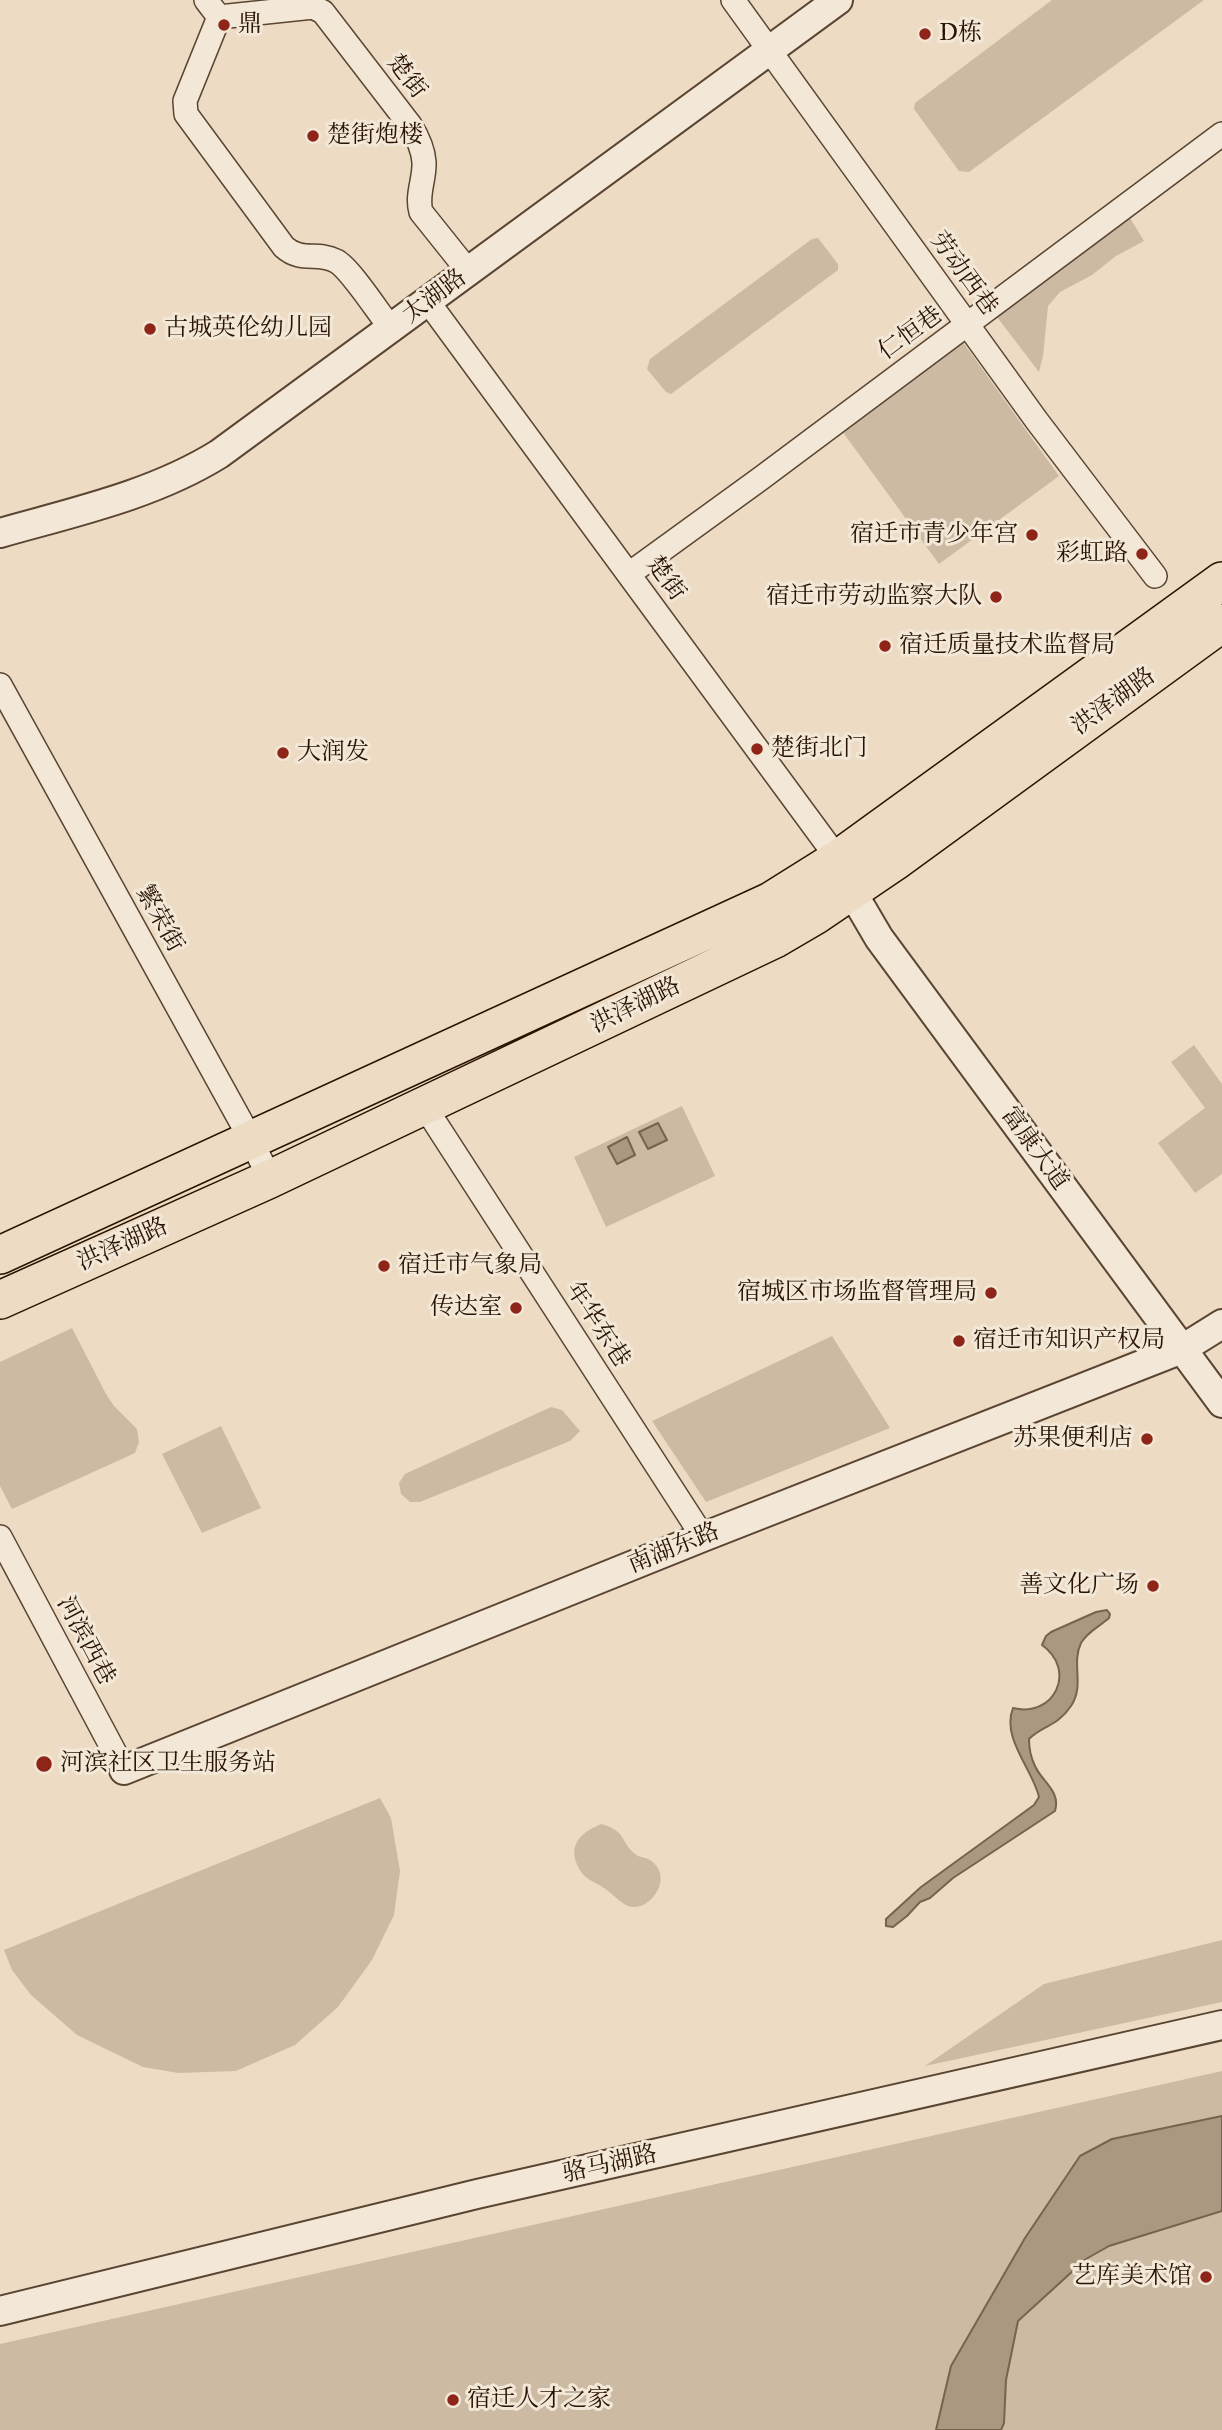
<!DOCTYPE html>
<meta charset="utf-8">
<style>
body{margin:0}
canvas{display:block;background:#eddcc3}
</style>
<canvas width="1222" height="2430"></canvas>
<script>
const ctx = document.querySelector('canvas').getContext('2d');
ctx.lineJoin = 'round';
function fill(path, color) { ctx.fillStyle = color; ctx.fill(path, 'evenodd'); }
function stroke(path, color, width, dash) { ctx.strokeStyle = color; ctx.lineWidth = width; ctx.lineCap = dash ? 'butt' : 'round'; ctx.setLineDash(dash || []); ctx.stroke(path); }
function write(font, color, halo, rows, align = 'center') {
  ctx.font = font + ' "IM FELL Great Primer","Noto Serif SC",serif'; ctx.lineWidth = 6; ctx.setLineDash([]); ctx.textBaseline = 'middle'; ctx.strokeStyle = halo; ctx.fillStyle = color; for (const [text, x, y, turn = 0] of rows) {
    ctx.save(); ctx.translate(x, y); ctx.rotate((+turn || 0) * Math.PI / 180); ctx.textAlign = isNaN(turn) ? turn : align; if (halo) ctx.strokeText(text, 0, 0); ctx.fillText(text, 0, 0); ctx.restore();
  }
}
const green = new Path2D(`
 M1052 0H1204L969 172 959 171 914 109 915 103Z
 M1130 218 1144 241 1116 256 1092 275 1060 292 1048 306 1043 356 1039 372 997 317Z
 M818 238 838 264V270L671 394 666 392 647 369 650 359 812 239Z
 M960 338 1059 476 939 564 839 427Z
 M1194 1045 1222 1084V1174L1195 1193 1158 1143 1205 1108 1171 1062Z
 M682 1106 715 1176 606 1227 574 1157Z
 M72 1328 106 1394 114 1406 137 1429 139 1442 135 1453 12 1509 0 1486V1362Z
 M832 1336 890 1428 706 1502 652 1421Z
 M551 1407 562 1410 580 1431 570 1441 420 1502H410L401 1494 399 1483 405 1474Z
 M221 1426 261 1508 202 1533 162 1454Z
 M380 1798 391 1818 400 1871 394 1915 372 1960 338 2007 295 2045 236 2071 178 2073 143 2067 77 2035 31 1995 12 1970 4 1950Z
 M601 1824C627 1831 619 1840 635 1854 640 1858 645 1857 650 1860 668 1872 661 1894 645 1904 626 1914 617 1896 604 1888 597 1883 587 1880 582 1873 565 1848 578 1834 601 1824Z
 M1222 1940V2002L925 2066 1044 1984Z
 M1222 2071V2430H0V2344Z`);
const water = new Path2D(`
 M658 1123 667 1140 648 1149 639 1132Z
 M627 1137 635 1155 617 1164 608 1147Z
 M1107 1610 1110 1614 1109 1618C1099 1627 1088 1631 1081 1643 1071 1664 1085 1685 1071 1706 1057 1727 1043 1725 1029 1739 1029 1748 1031 1758 1035 1766 1042 1782 1061 1791 1055 1811L953 1878 930 1898 920 1902 907 1916 893 1927 886 1926V1919L921 1887 1034 1805 1039 1797C1033 1770 1001 1738 1013 1708 1055 1718 1077 1670 1042 1645L1046 1636 1051 1632 1096 1612Z
 M1222 2116V2211L1109 2246 1086 2259 1018 2321 1006 2380 1004 2423 1001 2430H936L951 2366 1025 2238 1080 2156 1112 2139Z`);
const minor = new Path2D(`
 M206 0 219 17
 M733 0 1037 421 1155 576
 M219 17 313 7 323 12 410 125C417 136 423 148 424 162 425 179 416 195 421 212L469 272
 M219 17 185 101 186 114 284 247C302 263 317 251 336 261 350 268 380 315 392 330
 M429 303 838 859 843 871
 M629 574 760 479 1222 134
 M0 685 250 1138 270 1179
 M425 1107 703 1537
 M0 1537 124 1770`);
const tertiary = new Path2D(`
 M0 533C74 512 153 495 219 454L838 0
 M852 892 879 938 1222 1403
 M124 1770 703 1537 1182 1349 1222 1324
 M0 2311 477 2194 1222 2025`);
const primary = new Path2D(`
 M0 1255 771 901 838 859 1222 581
 M0 1300 270 1179 775 939 816 915 894 862 1222 623`);
const markers = [
 [224,25,7,"#8f2418"],
 [925,34,7,"#8f2418"],
 [313,136,7,"#8f2418"],
 [150,329,7,"#8f2418"],
 [1032,535,7,"#8f2418"],
 [1142,554,7,"#8f2418"],
 [996,597,7,"#8f2418"],
 [885,646,7,"#8f2418"],
 [757,749,7,"#8f2418"],
 [283,753,7,"#8f2418"],
 [384,1266,7,"#8f2418"],
 [991,1293,7,"#8f2418"],
 [516,1308,7,"#8f2418"],
 [959,1341,7,"#8f2418"],
 [1147,1439,7,"#8f2418"],
 [1153,1586,7,"#8f2418"],
 [44,1764,9,"#8f2418"],
 [1206,2277,7,"#8f2418"],
 [453,2400,7,"#8f2418"]
];
const poiNames = [
 ["鼎",238,25],
 ["D栋",939,34],
 ["楚街炮楼",327,136],
 ["古城英伦幼儿园",164,329],
 ["宿迁市青少年宫",1018,535,"right"],
 ["彩虹路",1128,554,"right"],
 ["宿迁市劳动监察大队",982,597,"right"],
 ["宿迁质量技术监督局",899,646],
 ["楚街北门",771,749],
 ["大润发",297,753],
 ["宿迁市气象局",398,1266],
 ["宿城区市场监督管理局",977,1293,"right"],
 ["传达室",502,1308,"right"],
 ["宿迁市知识产权局",973,1341],
 ["苏果便利店",1133,1439,"right"],
 ["善文化广场",1139,1586,"right"],
 ["河滨社区卫生服务站",60,1764],
 ["艺库美术馆",1192,2277,"right"],
 ["宿迁人才之家",467,2400]
];
const streetNames = [
 ["楚街",406,77,52],
 ["劳动西巷",963,274,54],
 ["太湖路",435,297,-37],
 ["仁恒巷",911,334,-36],
 ["楚街",665,579,54],
 ["洪泽湖路",1114,702,-36],
 ["繁荣街",159,919,61],
 ["洪泽湖路",636,1006,-26],
 ["富康大道",1034,1149,54],
 ["洪泽湖路",123,1245,-24],
 ["年华东巷",597,1325,57],
 ["南湖东路",674,1549,-22],
 ["河滨西巷",85,1641,62],
 ["骆马湖路",610,2165,-13]
];
fill(green, '#ccbaa2');
fill(water, '#ab9881');
stroke(water, '#77634e', 2);
stroke(minor, '#5b4532', 26);
stroke(tertiary, '#5b4532', 32);
stroke(primary, '#2a1301', 40);
stroke(minor, '#f3e8d8', 23);
stroke(tertiary, '#f3e8d8', 28);
stroke(primary, '#eddcc3', 37);
for (const [x, y, r, color] of markers) { const dot = new Path2D(); dot.arc(x, y, r, 0, 2 * Math.PI); ctx.fillStyle = color; ctx.fill(dot); stroke(dot, '#f3e8d8', 2.5); }
write('24px', '#2a1301', '#f3e8d8', poiNames, 'left');
write('24px', '#2a1301', '#f3e8d8', streetNames);
</script>
